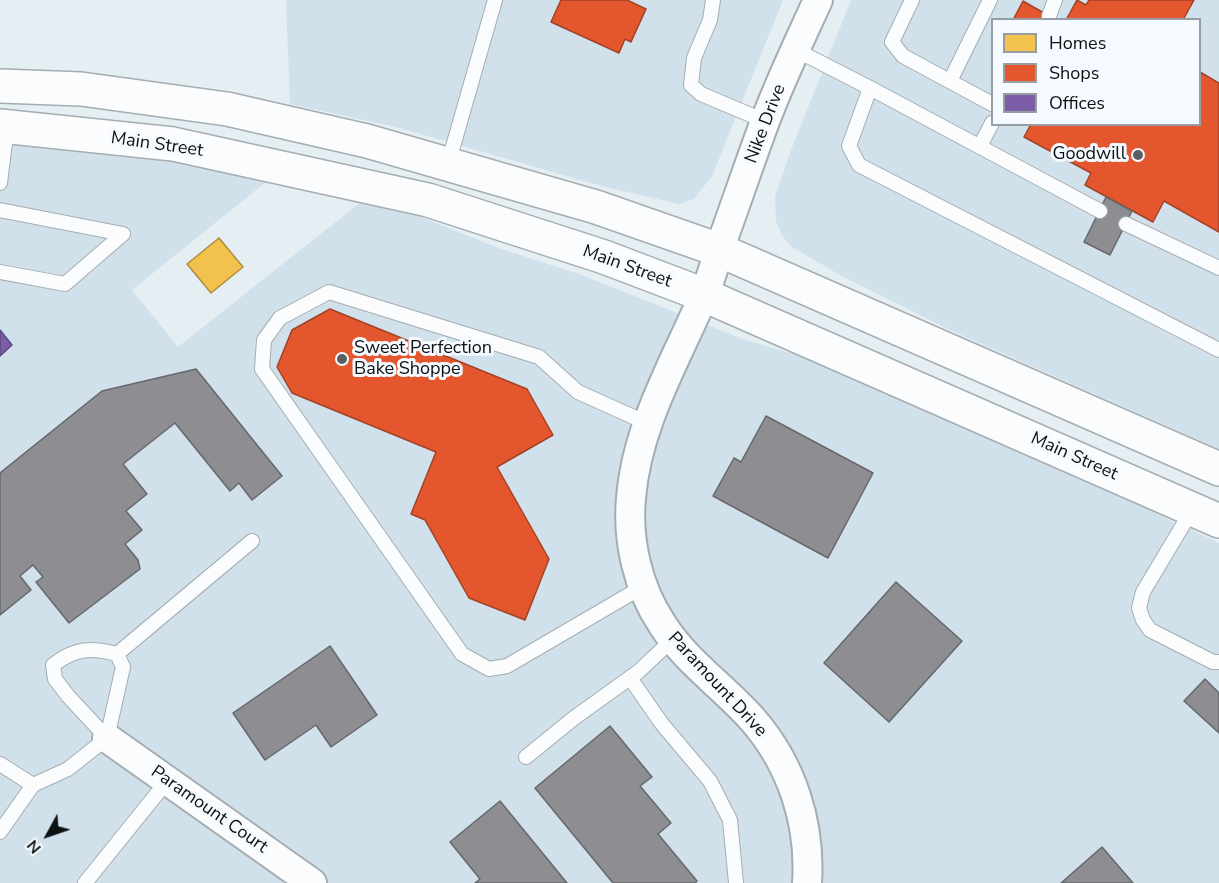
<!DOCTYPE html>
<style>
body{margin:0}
#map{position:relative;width:1219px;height:883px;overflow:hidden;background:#e4eef3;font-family:"Nunito Sans",sans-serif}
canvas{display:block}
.legend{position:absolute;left:991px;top:18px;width:210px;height:108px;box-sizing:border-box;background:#f4faff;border:2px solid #979da1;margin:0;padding:8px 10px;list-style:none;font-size:18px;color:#0c1114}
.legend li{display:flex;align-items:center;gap:12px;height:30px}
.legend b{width:30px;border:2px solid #979da1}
.north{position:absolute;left:18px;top:805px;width:60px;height:60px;-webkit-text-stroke:4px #f4faff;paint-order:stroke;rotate:230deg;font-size:16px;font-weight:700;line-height:24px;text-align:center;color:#0c1114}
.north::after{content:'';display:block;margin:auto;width:21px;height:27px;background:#0c1114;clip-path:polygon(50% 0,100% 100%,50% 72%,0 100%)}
</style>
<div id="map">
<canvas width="1219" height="883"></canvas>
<ul class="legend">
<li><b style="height:16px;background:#f2c14e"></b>Homes</li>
<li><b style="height:16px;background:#e4572e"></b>Shops</li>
<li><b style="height:16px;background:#7b5ea7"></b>Offices</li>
</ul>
<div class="north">N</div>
</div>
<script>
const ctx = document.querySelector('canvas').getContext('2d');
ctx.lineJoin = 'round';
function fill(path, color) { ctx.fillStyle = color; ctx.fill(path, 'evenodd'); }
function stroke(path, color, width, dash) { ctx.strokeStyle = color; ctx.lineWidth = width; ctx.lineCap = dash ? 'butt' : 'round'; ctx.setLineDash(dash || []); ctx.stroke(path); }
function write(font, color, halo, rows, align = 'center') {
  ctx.font = font + ' "Nunito Sans",sans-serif'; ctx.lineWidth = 6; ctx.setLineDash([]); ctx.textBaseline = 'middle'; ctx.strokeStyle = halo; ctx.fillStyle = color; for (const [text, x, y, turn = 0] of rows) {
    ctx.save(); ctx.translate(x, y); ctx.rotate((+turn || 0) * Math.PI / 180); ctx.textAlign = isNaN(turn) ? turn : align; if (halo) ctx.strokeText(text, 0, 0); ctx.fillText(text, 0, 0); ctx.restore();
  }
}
const built = new Path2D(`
 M286 0H783L712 176 694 199 679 204 601 186 400 128 290 104Z
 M851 0H1219V449L950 330 840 275 792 247 782 236 776 221 775 197 791 150ZM992 20H1200V124H992Z
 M0 143 197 163 272 177 132 290 178 347 366 198 426 219 501 249 579 274 745 340 807 358 879 382 1219 543V883H0Z`);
const homes = new Path2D(`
 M219 238 243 267 211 293 187 264Z`);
const shops = new Path2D(`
 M561 0H627L646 9 631 42 625 39 619 53 551 22Z
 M1077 0 1086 5 1089 0H1194L1183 20H1066Z
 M1023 1 1056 20H1013Z
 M1200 72 1219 83V232L1164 201 1153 222 1085 185 1091 173 1024 137 1031 124H1200Z
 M330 309 527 389 553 435 497 467 549 559 525 620 469 598 425 520 411 514 436 452 292 393 277 367 292 330Z`);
const offices = new Path2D(`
 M0 330 12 345 0 356Z`);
const industry = new Path2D(`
 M1106 197 1132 211 1110 255 1084 242Z
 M196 369 282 476 252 500 239 483 230 491 175 423 123 464 147 494 126 511 142 530 125 544 138 560 140 569 69 623 36 582 43 577 33 565 20 576 31 590 0 615V473L102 391Z
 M766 416 873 473 828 558 713 496 734 458 741 462Z
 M896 582 962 641 889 722 824 663Z
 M330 646 377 715 331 747 316 725 265 760 233 713Z
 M1205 679 1219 693V733L1184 701Z
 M610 726 652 777 640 786 671 823 658 834 697 881 695 883H613L535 788Z
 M500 801 567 883H475L480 879 450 842Z
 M1102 847 1133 883H1061Z`);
const service = new Path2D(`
 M713 0 710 20 694 58 691 85 701 94 765 121
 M912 0 892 42 903 56 992 104
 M1049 16 1055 0
 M796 50 870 88 849 146 859 165 1219 350
 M950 81 990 0
 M870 88 1100 211
 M980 146 992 123
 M448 164 495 0
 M0 183 7 127
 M0 210 123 234 65 284 0 272
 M1126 224 1219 268
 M1192 510 1143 592 1139 608 1143 620 1150 630 1213 662H1219
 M644 586 507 666 489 669 462 654 262 369 264 340 280 318 329 292 539 357 578 392 647 423
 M117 654 252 541
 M630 678 662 724 710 781 730 820 736 883
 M526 757 574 718 638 672 673 639
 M0 764 33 785
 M0 832 33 785 68 769 107 738 123 667 117 654C91 647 75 648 53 665L55 679 68 696 107 738
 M85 883 168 780`);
const minor = new Path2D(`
 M107 738 312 883
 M807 883C811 824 792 765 753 720 724 687 686 662 662 624 638 588 627 541 631 498 637 425 675 362 703 297 710 282 714 266 719 250 733 212 746 173 760 135 776 89 798 44 818 0`);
const secondary = new Path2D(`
 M0 86 81 89 227 109 367 141 596 207 719 250 1219 469
 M0 126 173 144 428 200 604 257 704 295 1219 521`);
const markers = [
 [1138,155,6,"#585e62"],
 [342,359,6,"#585e62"]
];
const streetNames = [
 ["Nike Drive",766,124,-69],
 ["Main Street",157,145,8],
 ["Main Street",627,267,20],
 ["Main Street",1074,457,24],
 ["Paramount Drive",717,685,47],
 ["Paramount Court",209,810,35]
];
const poiNames = [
 ["Goodwill",1126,155],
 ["Sweet Perfection",354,349,"left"],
 ["Bake Shoppe",354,370,"left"]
];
fill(built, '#d0e1eb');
fill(homes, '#f2c14e');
stroke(homes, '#ad8c3d', 1.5);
fill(shops, '#e4572e');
stroke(shops, '#a34226', 1.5);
fill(offices, '#7b5ea7');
stroke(offices, '#5a477b', 1.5);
fill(industry, '#8d8d92');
stroke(industry, '#66686c', 1.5);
stroke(service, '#a5adb1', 16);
stroke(minor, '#a5adb1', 32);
stroke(secondary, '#a5adb1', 36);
stroke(service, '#fbfcfd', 14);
stroke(minor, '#fbfcfd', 28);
stroke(secondary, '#fbfcfd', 33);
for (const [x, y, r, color] of markers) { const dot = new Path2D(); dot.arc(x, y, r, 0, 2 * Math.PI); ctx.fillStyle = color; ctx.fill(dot); stroke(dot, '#f4faff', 2); }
write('18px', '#0c1114', '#f4faff', streetNames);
write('18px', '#0c1114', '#f4faff', poiNames, 'right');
</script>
